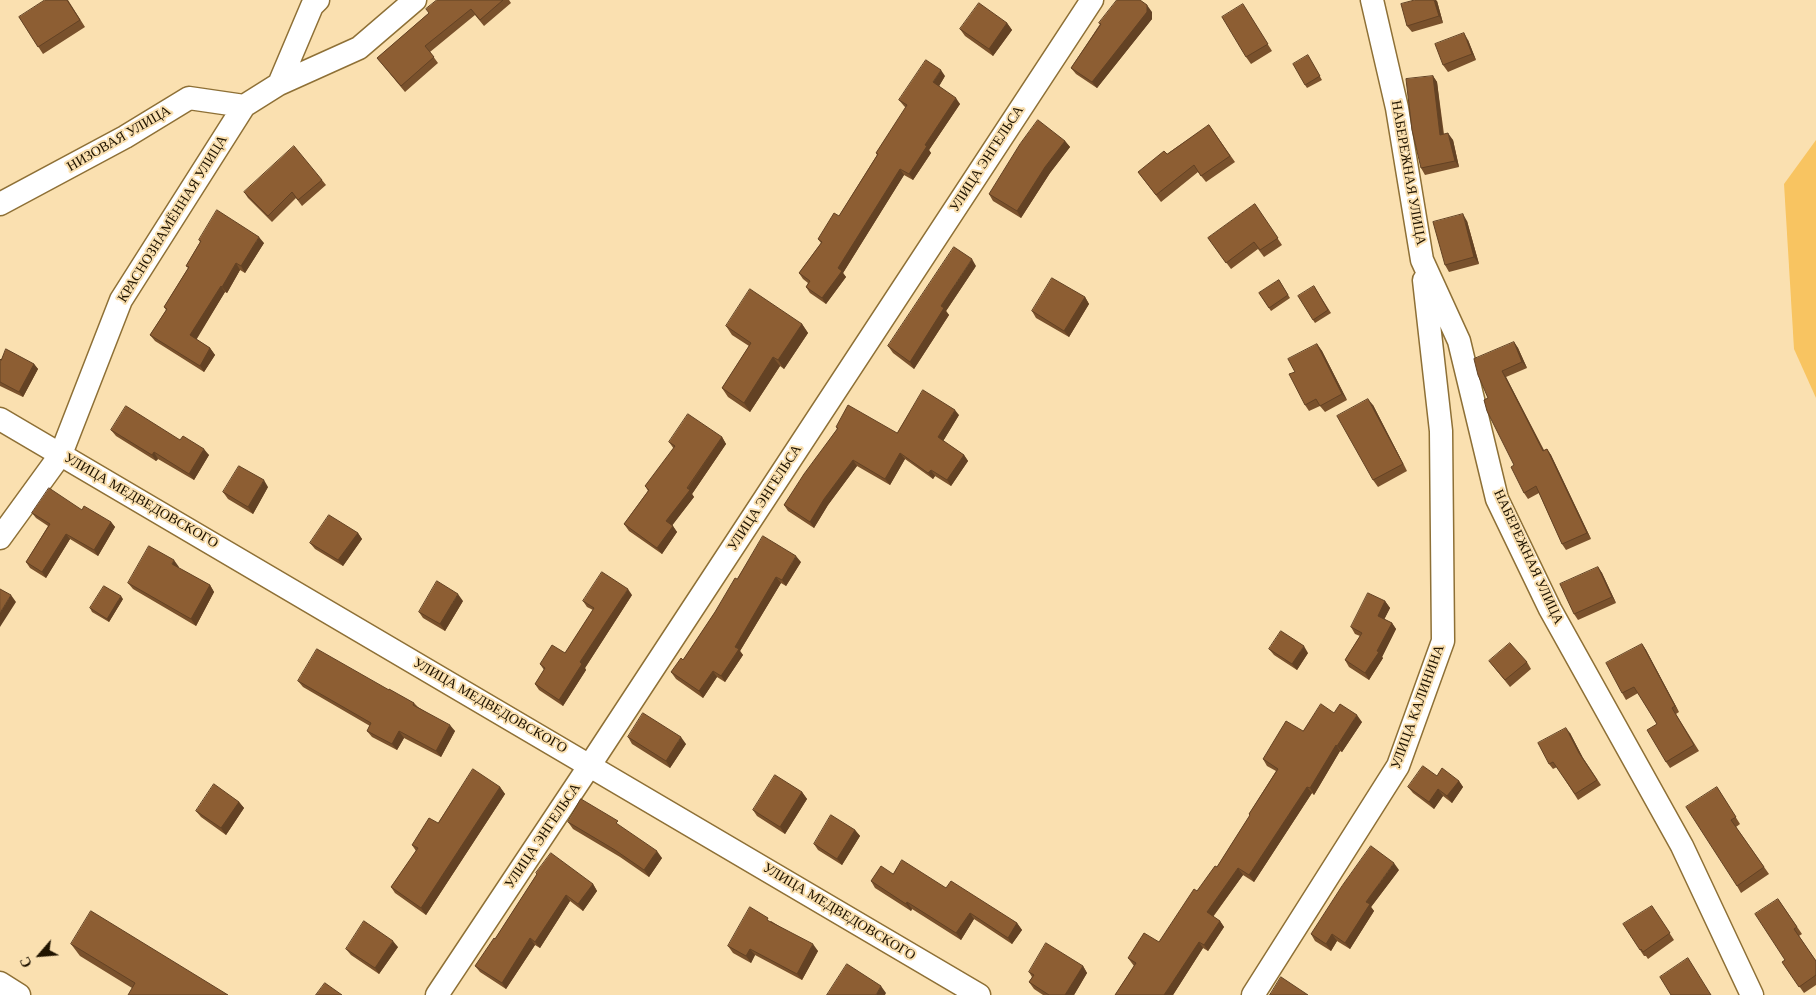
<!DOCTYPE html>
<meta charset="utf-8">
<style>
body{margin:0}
#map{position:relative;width:1816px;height:995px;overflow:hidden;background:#fae0b0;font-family:"Times New Roman",serif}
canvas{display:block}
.north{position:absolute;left:15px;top:930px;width:50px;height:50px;-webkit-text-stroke:4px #fae0b0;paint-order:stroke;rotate:243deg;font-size:14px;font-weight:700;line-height:20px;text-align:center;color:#201400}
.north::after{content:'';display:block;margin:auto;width:18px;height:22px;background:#201400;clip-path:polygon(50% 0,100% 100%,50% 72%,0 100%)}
</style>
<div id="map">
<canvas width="1816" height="995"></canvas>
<div class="north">С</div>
</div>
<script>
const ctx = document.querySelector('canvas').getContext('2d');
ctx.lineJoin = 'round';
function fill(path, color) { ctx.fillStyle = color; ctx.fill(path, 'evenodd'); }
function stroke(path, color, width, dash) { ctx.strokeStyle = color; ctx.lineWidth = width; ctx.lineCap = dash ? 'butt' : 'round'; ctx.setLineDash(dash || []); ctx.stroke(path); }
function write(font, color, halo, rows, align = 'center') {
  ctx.font = font + ' "Times New Roman",serif'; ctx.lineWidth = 4; ctx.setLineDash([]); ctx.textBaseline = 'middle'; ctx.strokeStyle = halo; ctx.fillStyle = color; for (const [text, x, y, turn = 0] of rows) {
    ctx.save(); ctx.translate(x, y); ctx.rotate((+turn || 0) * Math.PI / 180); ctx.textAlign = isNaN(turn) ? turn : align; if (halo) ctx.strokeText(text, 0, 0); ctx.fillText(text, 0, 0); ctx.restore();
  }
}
const green = new Path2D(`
 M1816 140V398L1794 349 1784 184Z`);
const minor = new Path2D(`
 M1372 0 1397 108 1422 260 1459 341 1497 499 1550 609 1682 846 1752 995
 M279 84 312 6 318 0
 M0 204 125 137 189 98 244 106
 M0 419 979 995
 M0 538 61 454 121 300 244 106 279 84 359 48 415 0
 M0 983 19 995
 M437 995 590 765 1092 0
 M1253 995 1398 766 1443 641 1441 431 1424 280`);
const wall = new Path2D(`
 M68 0 85 27 43 54 19 17Z
 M437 0H509L511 3 484 26 475 15 430 52 438 63 405 92 377 58 429 13Z
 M1437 1 1443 23 1412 32 1407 26Z
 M1247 11 1272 51 1251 64 1246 57Z
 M1152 12V19L1097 88 1076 74 1071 68 1100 24 1099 23Z
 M1007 23 1012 30 993 56 965 36 960 29Z
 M1468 40 1476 60 1448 72 1443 65Z
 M1310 59 1322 80 1307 88 1305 85Z
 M945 76 939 86 960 104 929 150 931 153 913 180 904 175 843 273 846 277 826 304 810 293 806 287 808 283 803 279 799 273 821 243 818 239 839 216 877 155 876 153 906 108 904 106 899 100Z
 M1433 76 1437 82 1444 134 1453 140 1459 167 1425 175 1421 168Z
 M1209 125 1235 162 1206 182 1198 172 1161 202 1138 172 1167 154Z
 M1065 141 1070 147 1050 173 1021 218 993 201 989 194Z
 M322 180 326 185 302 206 296 198 272 222 248 198 244 192Z
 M1255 204 1282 245 1264 257 1258 249 1231 269 1208 238Z
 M1467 221 1479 264 1449 272 1445 265Z
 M199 240 264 243 245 273 240 270 227 293 225 292 196 339 210 348 215 355 204 372 155 341 150 335 166 310 164 307 188 268 186 266 200 242Z
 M976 266 946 311 949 315 914 369 893 353 888 346Z
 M1279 280 1290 298 1271 311 1259 293Z
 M1314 286 1331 313 1315 323 1313 320Z
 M1085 297 1089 304 1069 337 1036 318 1032 311Z
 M802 324 808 333 784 369 780 366 750 412 728 397 722 388 749 346 732 335 726 326Z
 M1514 342 1518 348 1527 368 1506 377 1544 450 1547 449 1551 455 1591 539 1566 550 1562 544 1539 493 1528 499 1524 493 1514 465 1488 398Z
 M1317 344 1322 351 1347 400 1325 412 1320 406 1309 411 1305 405 1295 372Z
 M0 359 34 364 38 369 23 397 0 386Z
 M1373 405 1407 471 1378 487 1373 480Z
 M959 415 943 441 964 455 968 461 951 486 935 476 933 479 905 459 890 485 857 466 828 505 814 528 788 511 784 505 837 429 836 427 897 433Z
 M111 430 180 440 209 455 194 480 158 459 156 461 116 436Z
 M722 437 726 444 692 494 694 497 672 525 677 532 662 554 629 531 624 524 648 491 645 486 674 449 669 442Z
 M268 487 253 514 228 499 223 492Z
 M82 510 111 522 115 527 98 556 70 539 46 578 30 568 26 562 48 526 36 518 32 513Z
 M358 533 362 539 343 566 315 549 310 543Z
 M801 562 786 586 781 583 740 651 743 655 725 682 717 677 703 698 676 679 671 672 683 660 737 579Z
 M179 567 178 568 210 585 214 592 196 626 133 589 128 583Z
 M1598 567 1602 573 1616 603 1578 620 1574 614Z
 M632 595 585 668 586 670 563 706 539 690 535 684 544 670 540 664 565 653 593 610 587 607 583 601Z
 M123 599 109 622 92 612 90 608Z
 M463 601 445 631 423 618 419 612Z
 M1385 601 1390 608 1384 619 1392 623 1396 629 1382 657 1383 658 1369 680 1349 667 1345 660 1360 636 1355 634 1351 627Z
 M1642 644 1646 650 1679 712 1676 714 1699 751 1670 768 1666 762 1657 724 1638 693 1626 700 1622 693Z
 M1269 649 1308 653 1297 670 1274 655Z
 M1489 661 1527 662 1531 669 1510 687Z
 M298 681 389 690 414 703 418 707 455 731 441 757 404 738 397 750 372 737 367 731 370 726 303 687Z
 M1334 713 1362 722 1342 752 1340 751 1314 795 1312 793 1254 882 1243 875 1213 917 1220 921 1224 927 1208 951 1203 948 1173 995H1115L1134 966 1128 958 1159 942 1197 891 1217 867 1250 815 1249 814 1276 771 1267 766 1263 759 1303 731Z
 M1570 733 1583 758 1601 785 1578 800 1557 767 1553 769 1549 764Z
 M628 737 686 744 670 768 632 744Z
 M1437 776 1459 781 1463 787 1452 803 1443 796 1434 809 1413 793 1408 787Z
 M500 787 505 794 426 915 395 893 391 887 416 851 412 845 438 823Z
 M1717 787 1740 824 1736 827 1769 874 1741 893 1737 886Z
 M802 792 807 799 785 834 757 816 753 810Z
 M239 802 244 808 226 835 201 817 196 811Z
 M568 822 662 858 649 877 620 857 573 829Z
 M855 830 860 836 842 865 818 850 814 844Z
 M1399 870 1371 907 1374 911 1350 949 1337 941 1331 951 1315 941 1311 934Z
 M537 874 593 884 597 891 583 911 570 901 540 948 535 945 506 989 480 972 475 966 495 939Z
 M871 881 946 888 1017 923 1022 930 1012 944 974 919 961 940 912 909 911 911 875 888Z
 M1778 899 1802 934 1799 936 1816 961V985L1804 993 1782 962 1785 960Z
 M1652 906 1674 940 1648 959 1646 956H1644L1640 950Z
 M771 921 818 951 802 980 755 955 751 963 733 953 728 946Z
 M71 944 228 995 132 988 80 956Z
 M398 947 379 974 351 955 346 949Z
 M1083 966 1087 973 1074 995H1043L1034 989 1029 982 1032 977 1029 972Z`);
const shadedWall = new Path2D(`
 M1434 0H1436L1437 1 1443 23 1439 16Z
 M1147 5 1152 12V19L1097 88 1092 82Z
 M1007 23 1012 30 993 56 989 49Z
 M1464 33 1468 40 1476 60 1472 54Z
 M941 70 945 76 938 88 933 82Z
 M1433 76 1437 82 1444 142 1440 135Z
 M956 98 960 104 929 150 931 153 913 180 909 174 925 145Z
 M1448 133 1453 140 1459 167 1455 161Z
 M1065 141 1070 147 1050 173 1021 218 1017 211 1045 167Z
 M900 169 904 175 843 273 846 277 826 304 822 298 838 268Z
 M1463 214 1467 221 1479 264 1474 257Z
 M259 237 264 243 245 273 241 266Z
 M972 259 976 266 946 311 949 315 914 369 910 362 941 306Z
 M236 263 240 270 227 293 222 287Z
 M221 286 225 292 195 342 190 335Z
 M1085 297 1089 304 1069 337 1064 331Z
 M802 324 808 333 784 369 778 360Z
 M1514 342 1518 348 1527 368 1522 362Z
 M1317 344 1322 351 1347 400 1342 394Z
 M210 348 215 355 204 372 200 366Z
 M773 357 780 366 750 412 744 403Z
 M34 364 38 369 23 397 19 392Z
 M1502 371 1506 377 1547 457 1543 451Z
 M1368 399 1373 405 1407 471 1403 464Z
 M955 410 959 415 942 443 938 437Z
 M722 437 726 444 692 494 694 497 671 527 666 521Z
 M204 449 209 455 194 480 189 474Z
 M1547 449 1551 455 1591 539 1587 533Z
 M154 452 158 459 156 461 152 455Z
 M900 453 905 459 890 485 885 479Z
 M964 455 968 461 951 486 947 480Z
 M853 460 857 466 828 505 814 528 810 522 824 499Z
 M931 470 935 476 933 479 928 473Z
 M264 480 268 487 253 514 248 507Z
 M111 522 115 527 98 556 94 550Z
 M673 526 677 532 662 554 657 548Z
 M358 533 362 539 343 566 338 560Z
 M66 534 70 539 46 578 42 572Z
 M796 556 801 562 786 586 782 580Z
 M174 560 179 567 177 571 172 564Z
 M1598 567 1602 573 1616 603 1612 597Z
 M776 577 781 583 740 651 743 655 725 682 721 676 735 647Z
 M210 585 214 592 196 626 191 619Z
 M628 589 632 595 585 668 586 670 563 706 559 700 580 662Z
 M458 594 463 601 445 631 440 624Z
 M11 595 16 602 0 627V613Z
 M121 596 123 599 109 622 107 619Z
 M1385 601 1390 608 1383 622 1378 616Z
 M1392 623 1396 629 1382 657 1383 658 1369 680 1365 673 1377 651Z
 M1642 644 1646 650 1679 712 1675 706Z
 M1304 646 1308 653 1297 670 1292 664Z
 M713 671 717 677 703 698 699 691Z
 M1357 715 1362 722 1342 752 1337 746Z
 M450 725 455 731 441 757 436 751Z
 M1566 728 1570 733 1583 758 1601 785 1579 753Z
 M399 731 404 738 397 750 392 744Z
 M681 737 686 744 670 768 666 761Z
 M1336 745 1340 751 1314 795 1310 788Z
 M1459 781 1463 787 1452 803 1447 796Z
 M500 787 505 794 426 915 421 908Z
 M1307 787 1312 793 1254 882 1249 875Z
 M1438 789 1443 796 1434 809 1429 802Z
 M802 792 807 799 785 834 780 827Z
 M239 802 244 808 226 835 221 828Z
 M855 830 860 836 842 865 837 859Z
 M657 851 662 858 649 877 644 870Z
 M1394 863 1399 870 1371 907 1374 911 1350 949 1345 943 1366 902Z
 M1238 868 1243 875 1211 919 1207 912Z
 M593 884 597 891 583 911 578 904Z
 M566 895 570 901 540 948 535 942Z
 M907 902 912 909 911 911 906 904Z
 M970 913 974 919 961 940 956 933Z
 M1220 921 1224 927 1208 951 1204 945Z
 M1017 923 1022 930 1012 944 1008 938Z
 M1332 934 1337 941 1331 951 1326 944Z
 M530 938 535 945 506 989 502 983Z
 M393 941 398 947 379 974 375 968Z
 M1199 942 1203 948 1173 995H1164Z
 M813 944 818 951 802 980 797 974Z
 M750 949 755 955 751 963 746 956Z
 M1083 966 1087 973 1074 995H1065Z
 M881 986 886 993 885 995H876Z`);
const building = new Path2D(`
 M45 0H67L80 20 38 47 19 17Z
 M437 0H503L480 20 471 9 425 46 434 57 401 86 377 58 429 13 426 9Z
 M1117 0H1140L1147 5V12L1092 82 1071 68 1101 24 1099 23Z
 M1415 0H1434L1439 16 1407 26 1401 4Z
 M979 3 1007 23 989 49 960 29Z
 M1243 4 1268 44 1246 57 1222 17Z
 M1464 33 1472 54 1443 65 1435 44Z
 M1308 55 1320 76 1305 85 1293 64Z
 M926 60 941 70 933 82 956 98 925 145 927 146 909 174 900 169 838 268 842 271 822 298 806 287 810 281 799 273 822 242 818 239 834 213 839 216 878 154 876 153 907 105 899 100Z
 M1433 76 1440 135 1448 133 1455 161 1421 168 1412 130 1406 79Z
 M1038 120 1065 141 1045 167 1017 211 989 194 1020 144Z
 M1209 125 1230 156 1201 176 1194 165 1156 195 1138 172 1164 151 1167 154Z
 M294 146 322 180 298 200 292 192 268 216 244 192Z
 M1255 204 1278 238 1260 250 1254 242 1226 263 1208 238Z
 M217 210 259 237 241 266 236 263 222 287 221 286 190 335 210 348 200 366 150 335 167 309 164 307 189 267 186 266 201 241 199 240Z
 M1463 214 1474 257 1445 265 1433 222Z
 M954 247 972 259 941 306 944 308 910 362 888 346Z
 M1052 278 1085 297 1064 331 1032 311Z
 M1279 280 1288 295 1269 308 1259 293Z
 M1314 286 1328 310 1313 320 1298 296Z
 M750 289 802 324 778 360 773 357 744 403 722 388 751 343 726 326Z
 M1514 342 1522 362 1502 371 1543 451 1547 449 1587 533 1562 544 1536 486 1524 493 1511 467 1514 465 1487 411 1484 400 1488 398 1478 375 1474 359Z
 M1317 344 1342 394 1320 406 1316 399 1305 405 1289 374 1295 372 1288 359Z
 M6 349 34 364 19 392 0 382V359L1 360Z
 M923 390 955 410 938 437 964 455 947 480 931 470 928 473 900 453 885 479 853 460 824 499 810 522 784 505 804 474 838 428 836 427 848 405 897 433Z
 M1368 399 1403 464 1373 480 1337 416Z
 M126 406 180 440 183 436 204 449 189 474 154 452 152 455 111 430Z
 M688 414 722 437 687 488 690 490 666 521 673 526 657 548 624 524 649 490 645 486 675 446 669 442Z
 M239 466 264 480 248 507 223 492Z
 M49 488 82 510 84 506 111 522 94 550 66 534 42 572 26 562 50 524 32 513Z
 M329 515 358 533 338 560 310 543Z
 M763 536 796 556 782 580 776 577 735 647 739 649 721 676 713 671 699 691 671 672 681 658 683 660 715 612 735 578 737 579Z
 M149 546 174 560 172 564 210 585 191 619 128 583Z
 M1598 567 1612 597 1574 614 1560 584Z
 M602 572 628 589 580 662 582 664 559 700 535 684 545 668 540 664 552 645 565 653 594 608 583 601Z
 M437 581 458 594 440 624 419 612Z
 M104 586 121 596 107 619 90 608Z
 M0 589 11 595 0 613Z
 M1368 593 1385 601 1378 616 1392 623 1377 651 1379 652 1365 673 1345 660 1362 633 1351 627Z
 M1281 631 1304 646 1292 664 1269 649Z
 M1510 643 1527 662 1505 680 1489 661Z
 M1642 644 1675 706 1672 708 1694 745 1666 762 1647 730 1657 724 1634 687 1622 693 1606 663Z
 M317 649 389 690V689L414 703 413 705 450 725 436 751 399 731 392 744 367 731 371 723 298 681Z
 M1321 704 1334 713 1340 704 1357 715 1337 746 1336 745 1310 788 1307 787 1249 875 1238 868 1207 912 1220 921 1204 945 1199 942 1164 995H1115L1136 963 1128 958 1144 933 1159 942 1194 889 1197 891 1215 866 1217 867 1250 815 1249 814 1278 769 1263 759 1286 721 1303 731Z
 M643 713 681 737 666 761 628 737Z
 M1566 728 1579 753 1597 780 1575 794 1553 762 1549 764 1538 743Z
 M1423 766 1437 776 1442 768 1459 781 1447 796 1438 789 1429 802 1408 787Z
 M473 769 500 787 421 908 391 887 418 848 412 845 429 818 438 823Z
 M775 775 802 792 780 827 753 810Z
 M214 784 239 802 221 828 196 811Z
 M1717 787 1736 817 1731 820 1764 867 1737 886 1686 807Z
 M581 799 618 821 616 823 657 851 644 870 615 850 568 822Z
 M831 815 855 830 837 859 814 844Z
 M1371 846 1394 863 1366 902 1370 904 1345 943 1332 934 1326 944 1311 934 1342 886Z
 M551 853 593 884 578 904 566 895 535 942 530 938 502 983 475 966 494 938 495 939 537 874 536 873Z
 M902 860 946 888 951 881 1017 923 1008 938 970 913 956 933 907 902 906 904 871 881 881 866 893 874Z
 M1778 899 1797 927 1794 929 1816 961V975L1799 987 1782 962 1785 960 1755 914Z
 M1652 906 1670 933 1643 952 1641 949 1640 950 1623 924Z
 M750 907 768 918 767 920 813 944 797 974 750 949 746 956 728 946Z
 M91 911 228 995H128L135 983 71 944Z
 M364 921 393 941 375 968 346 949Z
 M1046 943 1083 966 1065 995H1049L1029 982 1034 975 1029 972Z
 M1688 958 1711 995H1671L1660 977Z
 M847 964 881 986 876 995H827Z
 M1281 977 1308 995H1270Z
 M325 983 342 995H316Z`);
const streetNames = [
 ["НИЗОВАЯ УЛИЦА",119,139,-30],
 ["УЛИЦА ЭНГЕЛЬСА",987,159,-57],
 ["НАБЕРЕЖНАЯ УЛИЦА",1408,173,80],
 ["КРАСНОЗНАМЁННАЯ УЛИЦА",173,219,-58],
 ["УЛИЦА ЭНГЕЛЬСА",765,498,-57],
 ["УЛИЦА МЕДВЕДОВСКОГО",141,501,30],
 ["НАБЕРЕЖНАЯ УЛИЦА",1528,557,65],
 ["УЛИЦА МЕДВЕДОВСКОГО",490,706,30],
 ["УЛИЦА КАЛИНИНА",1418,707,-70],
 ["УЛИЦА ЭНГЕЛЬСА",543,836,-56],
 ["УЛИЦА МЕДВЕДОВСКОГО",839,912,31]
];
fill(green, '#f8c461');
stroke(minor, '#8e7036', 25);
stroke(minor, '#fff', 22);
fill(wall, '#79512c');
fill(shadedWall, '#634224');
fill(building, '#8d5e33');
stroke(building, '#634224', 1);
write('14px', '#201400', '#fae0b0', streetNames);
</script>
